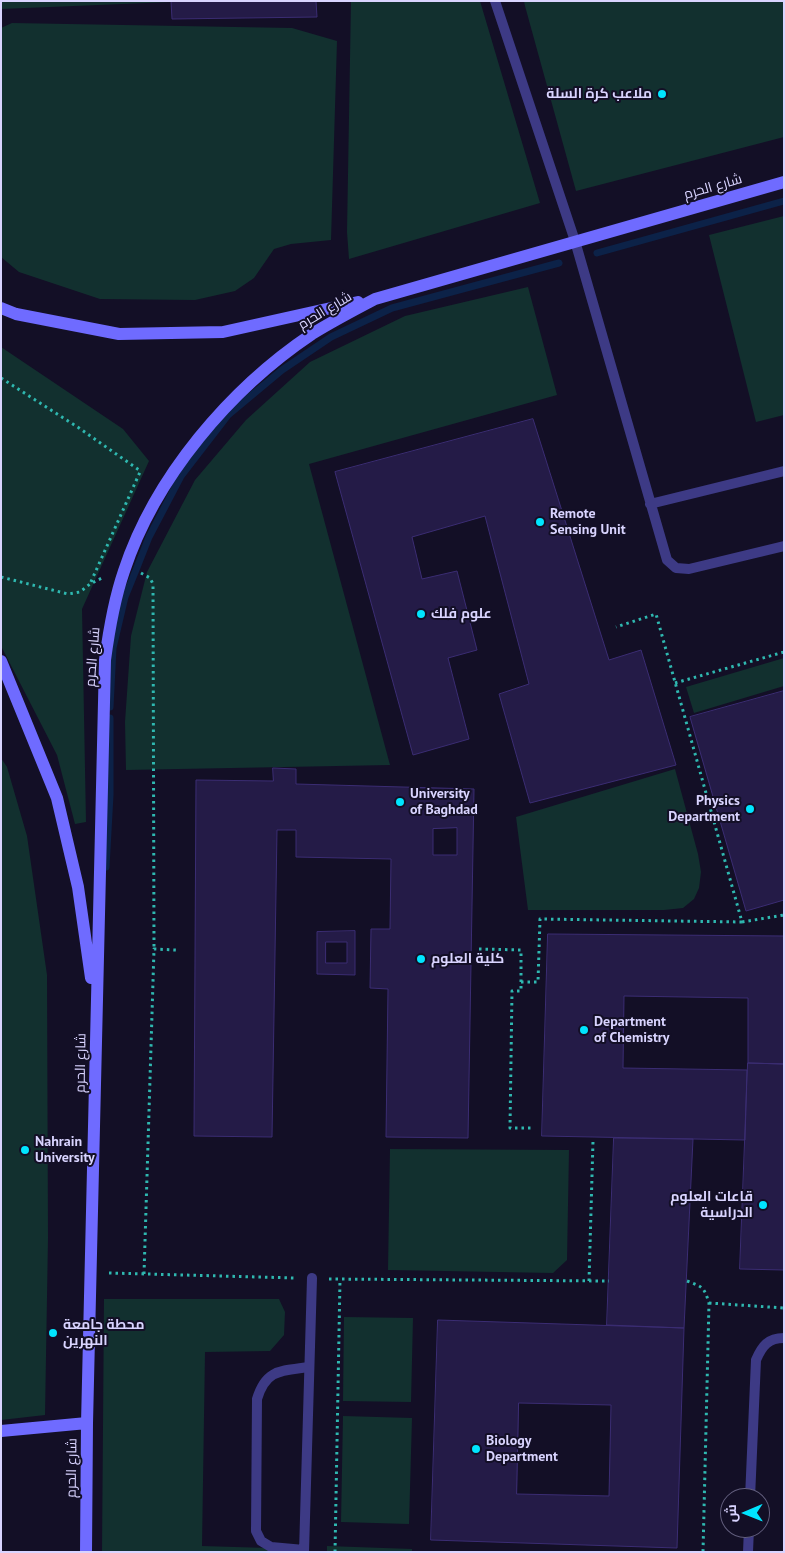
<!DOCTYPE html>
<meta charset="utf-8">
<style>
body{margin:0}
#map{position:relative;width:785px;height:1553px;overflow:hidden;background:#130f26;font-family:"PT Sans",Cairo,sans-serif}
canvas{display:block}
.frame{position:absolute;inset:0;border:2px solid #d9d4ff;pointer-events:none}
.north{position:absolute;left:720px;top:1488px;width:50px;height:50px;box-sizing:border-box;background:#130f26;border:1px solid #625e7d;border-radius:50%;rotate:269deg;font-size:14px;font-weight:700;line-height:20px;text-align:center;color:#d9d4ff}
.north::after{content:'';display:block;margin:auto;width:18px;height:22px;background:#00e5ff;clip-path:polygon(50% 0,100% 100%,50% 72%,0 100%)}
</style>
<div id="map">
<canvas width="785" height="1553"></canvas>
<div class="frame"></div>
<div class="north">ش</div>
</div>
<script>
const ctx = document.querySelector('canvas').getContext('2d');
ctx.lineJoin = 'round';
function fill(path, color) { ctx.fillStyle = color; ctx.fill(path, 'evenodd'); }
function stroke(path, color, width, dash) { ctx.strokeStyle = color; ctx.lineWidth = width; ctx.lineCap = dash ? 'butt' : 'round'; ctx.setLineDash(dash || []); ctx.stroke(path); }
function write(font, color, halo, rows, align = 'center') {
  ctx.font = font + ' "PT Sans",Cairo,sans-serif'; ctx.lineWidth = 4; ctx.setLineDash([]); ctx.textBaseline = 'middle'; ctx.strokeStyle = halo; ctx.fillStyle = color; for (const [text, x, y, turn = 0] of rows) {
    ctx.save(); ctx.translate(x, y); ctx.rotate((+turn || 0) * Math.PI / 180); ctx.textAlign = isNaN(turn) ? turn : align; if (halo) ctx.strokeText(text, 0, 0); ctx.fillText(text, 0, 0); ctx.restore();
  }
}
const green = new Path2D(`
 M1 1H171V2L1 9Z
 M351 1H480L540 203 349 259 347 232Z
 M524 1H784V137L576 191 525 6Z
 M12 23 292 28 337 41 331 240 291 244 274 249 254 278 235 291 195 300 100 299 19 272 1 257V28Z
 M784 216V415L756 422 709 235Z
 M528 287 557 395 309 464 390 765 126 770 125 722 131 636 147 572 195 480 246 420 310 362 405 316Z
 M1 347 123 429 149 461 82 609 86 822 75 824 57 755 1 646Z
 M784 658V686L694 713 686 687Z
 M1 758 7 767 27 836 47 975 48 1238 45 1415 1 1420Z
 M675 769 698 854 701 872 699 888 694 899 683 908 664 910H528L516 817Z
 M390 1149 569 1150 567 1260 553 1273 388 1270Z
 M104 1299H279L285 1312 284 1335 270 1351 205 1352 202 1546 268 1548 271 1552H102Z
 M344 1317 413 1318 411 1402 343 1401Z
 M343 1416 412 1418 409 1524 341 1522Z
 M327 1546 412 1549V1552H327Z`);
const stream = new Path2D(`
 M597 253 784 201
 M110 707 113 648 125 597 136 570 149 537 181 476 228 415 282 370 331 337 392 308 559 263
 M106 867 110 795V718`);
const building = new Path2D(`
 M316 1 317 17 172 19 171 1Z
 M533 419 609 660 641 650 676 765 530 803 499 694 529 684 485 516 412 537 422 579 457 571 477 650 448 658 469 739 413 755 335 472Z
 M784 691V900L746 911 690 717Z
 M273 768 296 769V784L474 789 468 1138 386 1137 388 989 370 988 371 929H390L391 859 296 857V830H277L272 1137 194 1136 196 780 273 781ZM457 828V855H433V829Z
 M355 931V975L317 974V932ZM326 942H347V963H326Z
 M548 934 784 936V1064L748 1063V998L624 996 623 1068 747 1070 745 1140 542 1136Z
 M748 1063 784 1064V1270L740 1269Z
 M614 1138 693 1139 684 1328 607 1325Z
 M438 1320 684 1328 677 1548 431 1540ZM519 1403 611 1405 609 1496 517 1494Z`);
const path = new Path2D(`
 M1 378 79 428 139 470 140 472 90 584
 M141 573 150 578 153 584 154 949
 M1 577 68 594 80 592 90 584 104 577
 M675 683 784 652
 M742 922 784 915
 M479 949 521 950V991H512L510 1128H533
 M521 982H538L540 919 742 922 656 614 616 627
 M109 1273 295 1278
 M144 1274 154 949 176 950
 M329 1279 609 1281
 M589 1281 593 1141
 M687 1281C703 1287 704 1287 709 1303L703 1552
 M709 1303 784 1308
 M335 1552 340 1279`);
const lane = new Path2D(`
 M495 1 575 241 667 560 676 568 689 569 784 546
 M650 504 784 471
 M750 1498 756 1360C762 1346 768 1338 784 1338
 M304 1550 271 1547 261 1541 256 1531 257 1399C266 1369 281 1371 309 1367
 M304 1552 312 1278
 M748 1552 749 1528`);
const secondary = new Path2D(`
 M1 308 16 314 119 334 223 332 358 302
 M1 661 57 798 78 887 91 978
 M1 1431 87 1423
 M86 1552 87 1423 105 660C109 630 114 600 124 571 155 477 230 389 312 334 333 321 354 310 375 299L784 182`);
const markers = [
 [662,94,5,"#00e5ff"],
 [540,522,5,"#00e5ff"],
 [421,614,5,"#00e5ff"],
 [400,802,5,"#00e5ff"],
 [750,809,5,"#00e5ff"],
 [421,959,5,"#00e5ff"],
 [584,1030,5,"#00e5ff"],
 [25,1150,5,"#00e5ff"],
 [763,1205,5,"#00e5ff"],
 [53,1333,5,"#00e5ff"],
 [476,1449,5,"#00e5ff"]
];
const poiNames = [
 ["ملاعب كرة السلة",652,94,"right"],
 ["Remote",550,514],
 ["Sensing Unit",550,530],
 ["علوم فلك",431,614],
 ["University",410,794],
 ["of Baghdad",410,810],
 ["Physics",740,801,"right"],
 ["Department",740,817,"right"],
 ["كلية العلوم",431,959],
 ["Department",594,1022],
 ["of Chemistry",594,1038],
 ["Nahrain",35,1142],
 ["University",35,1158],
 ["قاعات العلوم",753,1197,"right"],
 ["الدراسية",753,1213,"right"],
 ["محطة جامعة",63,1325],
 ["النهرين",63,1341],
 ["Biology",486,1441],
 ["Department",486,1457]
];
const streetNames = [
 ["شارع الحرم",713,187,-16],
 ["شارع الحرم",325,311,-31],
 ["شارع الحرم",93,657,-85],
 ["شارع الحرم",81,1063,-89],
 ["شارع الحرم",72,1468,-89]
];
fill(green, '#12302f');
stroke(stream, '#0c2248', 7);
fill(building, '#241b47');
stroke(building, '#3b2d73', 1);
stroke(path, '#2fb8b0', 3, [2.5, 4]);
stroke(lane, '#3d3a85', 10);
stroke(secondary, '#6f6bff', 12);
for (const [x, y, r, color] of markers) { const dot = new Path2D(); dot.arc(x, y, r, 0, 2 * Math.PI); ctx.fillStyle = color; ctx.fill(dot); stroke(dot, '#130f26', 2); }
write('bold 14px', '#d9d4ff', '#130f26', poiNames, 'left');
write('14px', '#d9d4ff', '#130f26', streetNames);
</script>
